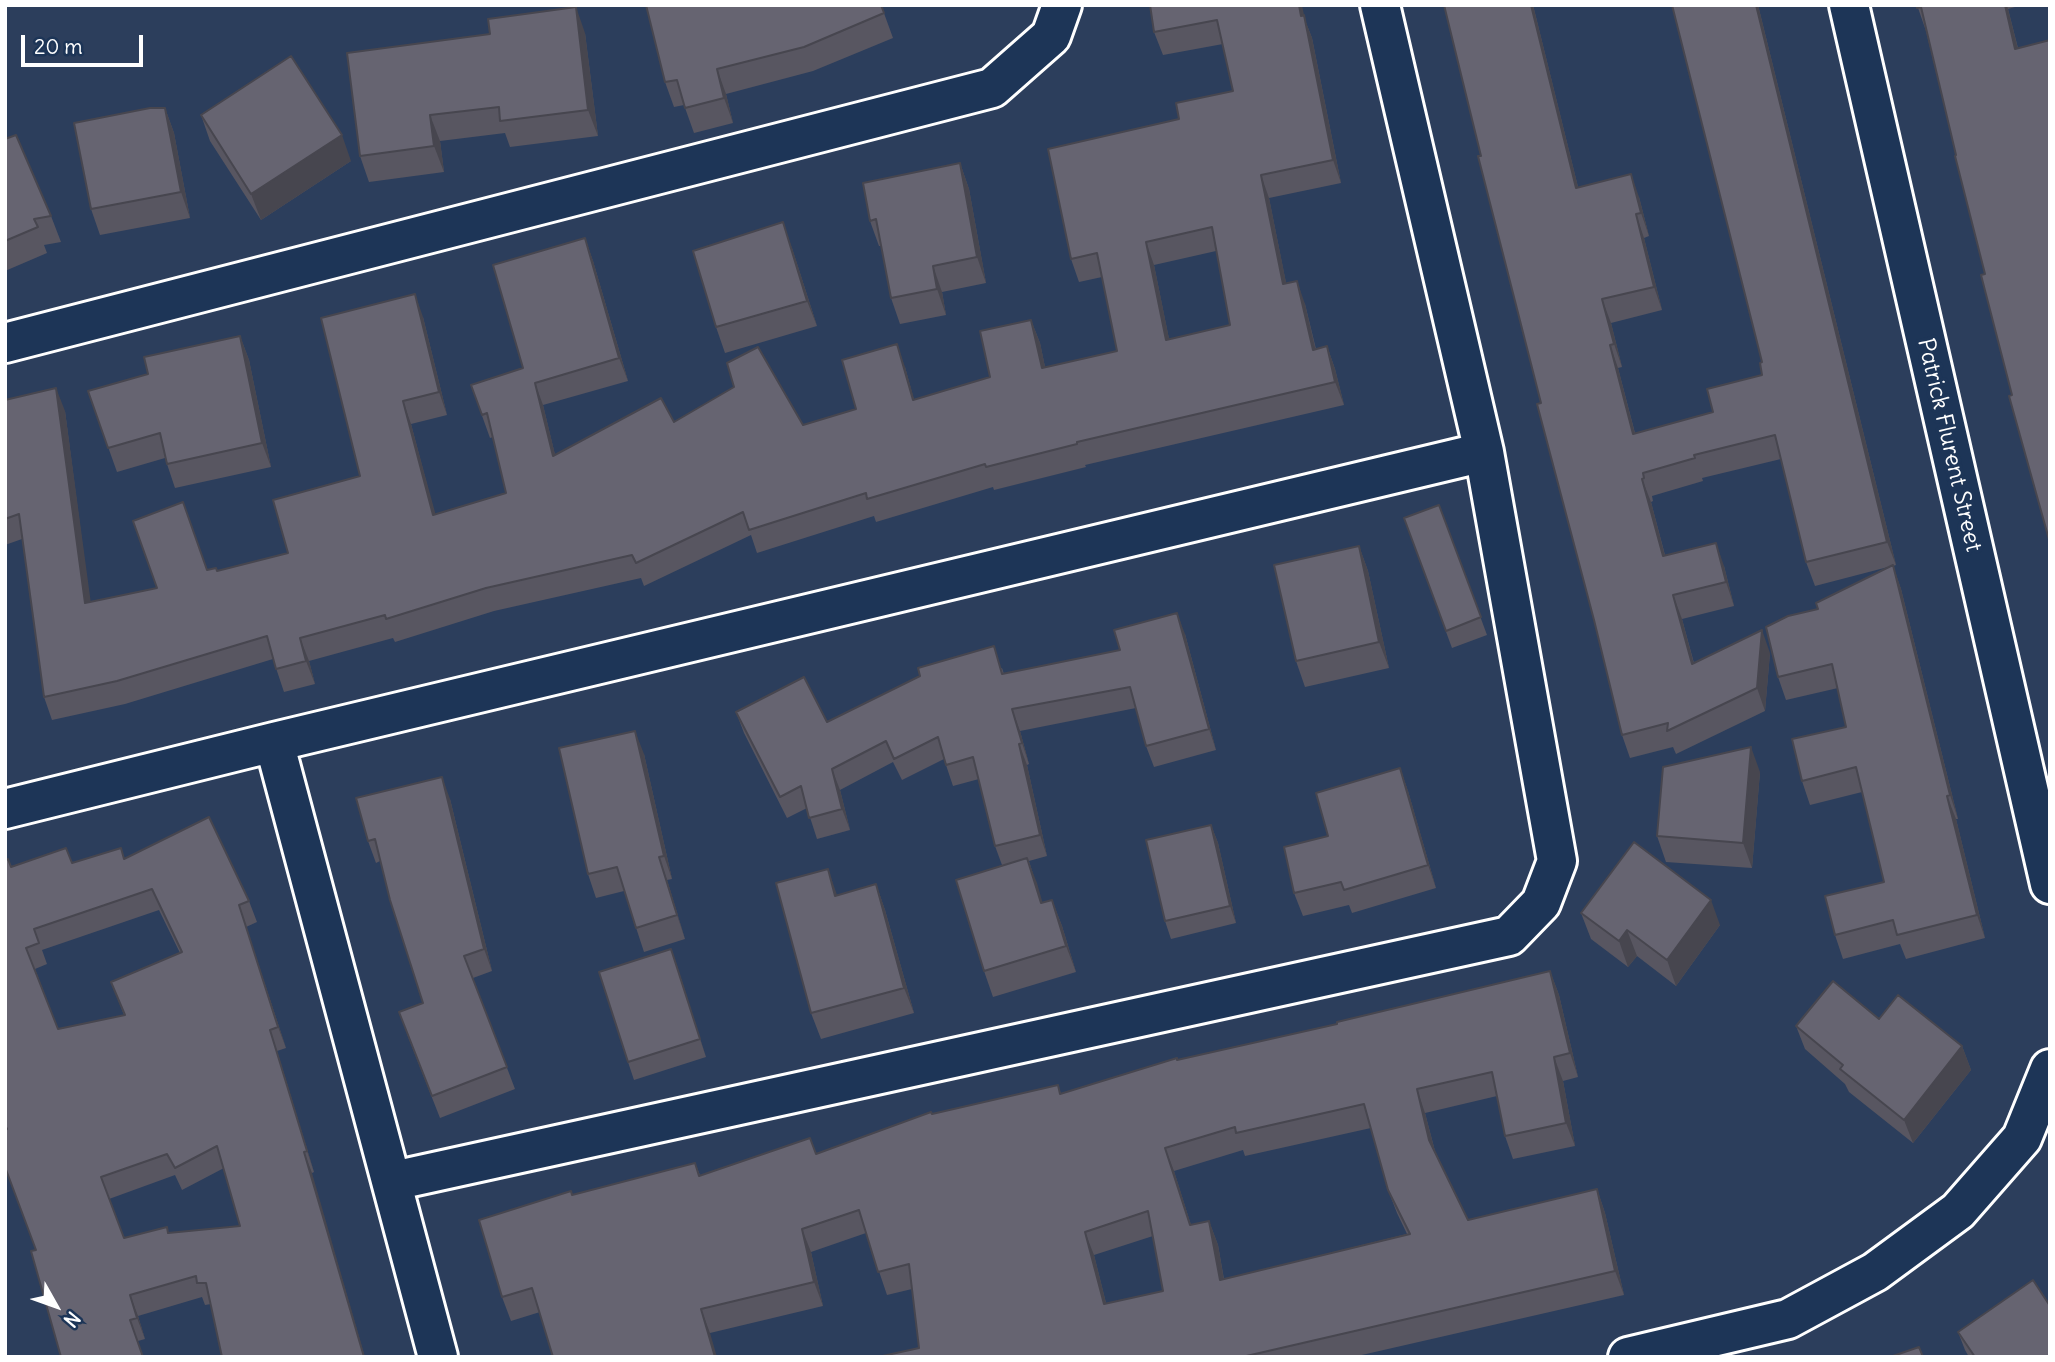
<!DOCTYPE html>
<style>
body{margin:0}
#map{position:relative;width:2055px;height:1362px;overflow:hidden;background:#2c3e5c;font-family:Delius,sans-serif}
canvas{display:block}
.frame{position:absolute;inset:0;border:7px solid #fff;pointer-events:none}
.north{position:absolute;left:21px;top:1271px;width:70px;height:70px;-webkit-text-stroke:5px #1d3557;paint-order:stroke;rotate:130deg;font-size:19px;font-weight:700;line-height:28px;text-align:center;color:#fff}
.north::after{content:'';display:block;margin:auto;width:24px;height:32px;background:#fff;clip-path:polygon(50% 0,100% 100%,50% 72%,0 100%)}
.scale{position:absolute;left:21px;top:35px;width:122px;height:32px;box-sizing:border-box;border:4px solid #fff;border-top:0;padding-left:9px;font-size:21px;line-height:24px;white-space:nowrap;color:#fff;-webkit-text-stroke:5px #1d3557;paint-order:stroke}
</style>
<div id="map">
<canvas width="2055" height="1362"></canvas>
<div class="frame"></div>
<div class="north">N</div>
<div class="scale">20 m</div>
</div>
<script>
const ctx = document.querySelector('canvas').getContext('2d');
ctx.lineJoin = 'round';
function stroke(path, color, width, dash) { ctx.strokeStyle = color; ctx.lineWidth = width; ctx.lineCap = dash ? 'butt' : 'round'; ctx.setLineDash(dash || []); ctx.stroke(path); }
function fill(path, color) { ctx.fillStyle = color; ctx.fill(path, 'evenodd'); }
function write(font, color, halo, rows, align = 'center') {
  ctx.font = font + ' Delius,sans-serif'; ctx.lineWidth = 7; ctx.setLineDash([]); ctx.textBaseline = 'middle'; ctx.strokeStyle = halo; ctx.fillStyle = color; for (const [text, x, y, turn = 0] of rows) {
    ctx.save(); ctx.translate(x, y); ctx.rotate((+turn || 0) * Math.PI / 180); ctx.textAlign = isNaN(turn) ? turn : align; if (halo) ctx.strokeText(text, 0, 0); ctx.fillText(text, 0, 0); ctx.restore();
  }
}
const minor = new Path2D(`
 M1849 5 2050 884
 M5 343 992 88 1051 36 1062 5
 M274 742 438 1357
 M5 809 274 742 1484 452
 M393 1181 1509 936 1541 903 1557 861 1484 452 1380 5
 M1628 1357 1788 1319 1875 1272 1958 1211 2022 1138 2050 1069`);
const wall = new Path2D(`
 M881 5 893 38 813 71 726 94 733 123 694 133 684 105 674 107 665 82Z
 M1150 5 1305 20 1312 38 1341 183 1269 198 1286 283 1305 304 1316 349 1327 346 1335 369 1344 405 1085 465 1086 467 994 490 993 487 876 522 874 516 757 553 751 535 644 586 641 578 494 611 395 642 393 638 309 661 315 684 284 692 273 659 125 704 52 720 44 697 22 539 5 545V400L65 411 90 602 157 588 207 570 217 571 288 553 360 476 423 317 447 415 411 424 435 515 506 493 493 437 490 438 471 385 523 368 585 238 593 261 628 381 543 405 555 455 674 422 803 425 856 409 905 367 914 400 990 377 1031 320 1040 343 1045 367 1117 351 1102 277 1079 282 1071 259 1179 119 1233 91 1223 44 1163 55 1154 32ZM1216 251 1230 325 1169 339 1154 265Z
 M1444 5H1533L1578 187 1639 197 1649 236 1644 238 1662 310 1611 323 1622 367 1618 368 1635 433 1713 412 1762 375 1758 5 1896 565 1893 566 1901 589 1958 819H1956L1985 938 1906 959 1900 944 1843 959 1835 935 1884 882 1862 792 1810 805 1802 781 1846 727 1838 688 1786 700 1778 677 1818 609 1888 567 1815 586 1806 562 1781 459 1702 478 1703 481 1652 496 1653 501 1651 502 1665 555 1724 566 1734 606 1682 619 1694 663 1770 653 1765 711 1676 754 1673 747 1630 758 1622 735Z
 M1917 5H2022L2008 9 2018 48 2012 395 1985 274 1926 31Z
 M585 33 598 136 510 147 505 133 440 141 444 172 369 182 360 156 347 53Z
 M165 108 174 133 190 218 100 235 91 209Z
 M201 115 351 161 261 220 210 141Z
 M5 139 51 216 61 242 44 245 47 253 5 271Z
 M960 163 969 189 986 283 942 292 946 315 900 324 891 298 881 246H879L870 221Z
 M792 248 817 326 725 353 716 327Z
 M240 336 249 360 271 467 175 488 165 458 117 472 88 391 148 374Z
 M1439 505 1487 635 1452 648 1404 518Z
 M1359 546 1368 571 1389 668 1305 687 1296 661Z
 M1185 634 1216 750 1154 767 1146 746 1136 708 1020 731 1029 764 1027 765 1047 856 1029 861 1042 903 1052 900 1062 926 1076 972 993 997 984 971 1002 865 995 846 979 779 953 786 944 759 902 780 893 762 840 790 850 830 817 839 807 808 787 818 744 733 736 712 827 722 1002 668 1004 674 1120 650Z
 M644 754 672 879 667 880 685 939 644 952 624 891 596 898 588 874Z
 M1400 768 1408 791 1436 888 1352 913 1349 905 1303 916 1294 893 1328 836Z
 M1760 772 1752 868 1666 862 1657 836Z
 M450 799 492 971 473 978 515 1089 440 1118 407 1034 423 1003 380 861 376 863 368 841Z
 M1211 825 1218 843 1236 923 1171 939 1165 921Z
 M125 858 249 901 257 922 246 927 286 1048 277 1051 314 1172 312 1173 211 1304 205 1305 202 1297 138 1316 145 1339 138 1341 36 1250 5 1126V860L11 867 72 863ZM159 910 180 953 111 982 124 1015 58 1029 35 969 47 964 42 950ZM224 1168 240 1226 169 1233 124 1238 109 1199 175 1175 182 1190Z
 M876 884 885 910 914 1013 821 1039 811 1013 837 895Z
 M1581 913 1720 925 1676 986 1637 956 1628 967 1591 939Z
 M677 966 706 1057 634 1080 628 1062Z
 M1550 971 1559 995 1578 1077 1563 1081 1575 1146 1513 1159 1505 1136 1497 1096 1425 1113 1435 1151 1468 1220 1597 1189 1605 1213 1624 1295 1353 1357H878L919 1348 912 1289 887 1295 866 1233 811 1252 823 1306 710 1333 540 1312 511 1321 502 1297 572 1195 695 1163 700 1175 816 1154 932 1114 1058 1085 1061 1094 1178 1060 1337 1024ZM1371 1128 1388 1190 1397 1213 1407 1234 1224 1279 1218 1245 1209 1221 1191 1225 1174 1171 1243 1150 1245 1156ZM1153 1236 1163 1291 1106 1303 1094 1255Z
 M1879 1019 1962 1046 1971 1070 1913 1143 1849 1092 1845 1084 1805 1049 1796 1026Z
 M1958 1332 2050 1357H1969L1965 1350Z`);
const shadedWall = new Path2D(`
 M1299 5H1302L1305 20 1312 38 1341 183 1333 160Z
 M1531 5H1533L1584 211 1576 188Z
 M1756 5H1758L1896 565 1887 542Z
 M2005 5H2007L2024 73 2015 49Z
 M576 7 585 33 598 136 588 110Z
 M717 69 726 94 733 123 724 98Z
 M165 108 174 133 190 218 181 192Z
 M430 115 440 141 444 172 434 146Z
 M342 135 351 161 261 220 251 194Z
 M960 163 969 189 986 283 977 257Z
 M1631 174 1639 197 1649 236 1641 213Z
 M1261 175 1269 198 1291 307 1283 284Z
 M1636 214 1644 238 1662 310 1654 287Z
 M783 222 792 248 817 326 807 301Z
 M585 238 593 261 628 381 619 358Z
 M1146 242 1154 265 1174 363 1166 340Z
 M933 266 942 292 946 315 937 289Z
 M1297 281 1305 304 1321 373 1313 350Z
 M415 294 423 317 447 415 439 392Z
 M1602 299 1611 323 1622 367 1614 344Z
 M1031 320 1040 343 1050 391 1042 368Z
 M240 336 249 360 271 467 262 443Z
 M897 344 905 367 921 423 913 400Z
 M1610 345 1618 368 1641 457 1633 434Z
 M1327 346 1335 369 1344 405 1335 382Z
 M535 383 543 405 561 479 553 456Z
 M56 388 65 411 94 626 85 603Z
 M403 401 411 424 442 538 433 515Z
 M1642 479 1651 502 1671 579 1663 556Z
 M1716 543 1724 566 1734 606 1726 582Z
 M1359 546 1368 571 1389 668 1379 642Z
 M1893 565 1901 589 1958 819 1950 795Z
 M1673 595 1682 619 1700 687 1692 664Z
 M1177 613 1185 634 1216 750 1209 729Z
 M1762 630 1770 653 1765 711 1757 688Z
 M300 638 309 661 315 684 306 661Z
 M1012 709 1020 731 1029 764 1022 743Z
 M635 731 644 754 672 879 664 856Z
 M1019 744 1027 765 1047 856 1040 835Z
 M1751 747 1760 772 1752 868 1743 843Z
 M1400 768 1408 791 1436 888 1428 865Z
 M832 769 840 790 850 830 842 809Z
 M442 777 450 799 492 971 484 949Z
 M1947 796 1956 819 1985 938 1977 915Z
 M1211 825 1218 843 1236 923 1230 906Z
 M659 857 667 880 685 939 677 915Z
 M1027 858 1037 883 1050 929 1041 903Z
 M828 869 837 895 844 922 835 896Z
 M876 884 885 910 914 1013 904 988Z
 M1052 900 1062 926 1076 972 1066 946Z
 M1711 900 1720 925 1676 986 1667 960Z
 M239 905 246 927 286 1048 278 1027Z
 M1627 930 1637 956 1628 967 1619 941Z
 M671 949 677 966 706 1057 700 1039Z
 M1550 971 1559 995 1578 1077 1570 1053Z
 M270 1030 277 1051 314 1172 307 1151Z
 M1962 1046 1971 1070 1913 1143 1904 1120Z
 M1554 1057 1563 1081 1575 1146 1566 1123Z
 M1417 1089 1425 1113 1438 1163 1429 1140Z
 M1165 1148 1174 1171 1198 1248 1190 1225Z
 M304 1152 312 1173 365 1357H364Z
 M1597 1189 1605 1213 1624 1295 1615 1271Z
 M1209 1221 1218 1245 1228 1304 1220 1280Z
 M802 1229 811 1252 823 1306 814 1282Z
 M1085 1232 1094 1255 1112 1327 1104 1304Z
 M130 1295 138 1316 145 1339 137 1318Z
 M701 1309 710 1333 717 1357H715Z`);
const building = new Path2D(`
 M646 5H881L884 13 804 47 717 69 724 98 685 108 677 80 665 82Z
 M1150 5H1299L1301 16 1304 15 1333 160 1261 175 1283 284 1297 281 1313 350 1327 346 1335 382 1077 442V444L986 467 985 464 867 499 866 493 749 530 743 512 636 563 632 555 486 588 386 619 385 615 300 638 306 661 276 669 267 636 117 681 44 697 19 514 5 519V400L56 388 85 603 157 588 133 521 183 502 207 570 216 568 217 571 288 553 273 500 360 476 321 318 415 294 439 392 403 401 433 515 506 493 487 413 482 415 471 385 523 368 493 265 585 238 619 358 535 383 553 456 661 398 674 422 734 387 727 363 758 347 803 425 856 409 842 360 897 344 913 400 990 377 980 331 1031 320 1042 368 1117 351 1097 253 1071 259 1048 149 1179 119 1176 103 1233 91 1217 20 1154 32ZM1212 227 1230 325 1166 340 1146 242Z
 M1444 5H1531L1576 188 1631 174 1641 213 1636 214 1654 287 1602 299 1614 344 1610 345 1633 434 1713 412 1707 389 1762 375 1760 363 1762 362 1672 5H1756L1887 542 1806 562 1775 435 1694 455 1695 458 1643 473 1644 478 1642 479 1663 556 1716 543 1726 582 1673 595 1692 664 1762 630 1757 688 1667 731 1668 723 1622 735 1594 620 1537 404 1541 403 1478 156H1481Z
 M1917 5H2005L2015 49 2050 40V543L2009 396 2012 395 1981 275 1985 274 1955 156 1956 155 1921 7 1917 8Z
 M576 7 588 110 500 121 499 107 430 115 434 146 360 156 347 53 490 34 488 19Z
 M291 56 342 135 251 194 201 115Z
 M150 108H165L181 192 91 209 74 123Z
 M16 135 51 216 34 219 38 227 5 241V139Z
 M960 163 977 257 933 266 937 289 891 298 876 219 870 221 863 183Z
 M783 222 807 301 716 327 693 251Z
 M240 336 262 443 167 464 160 433 108 448 88 391 148 374 144 357Z
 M1439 505 1481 617 1446 631 1404 518Z
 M1359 546 1379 642 1296 661 1274 565Z
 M1893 565 1950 795 1947 796 1977 915 1897 935 1893 920 1835 935 1825 896 1884 882 1856 767 1802 781 1792 739 1846 727 1832 664 1778 677 1766 627 1788 616 1818 609 1816 603Z
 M1177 613 1209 729 1146 746 1130 687 1012 709 1022 743 1019 744 1040 835 995 846 973 757 946 765 938 737 894 759 886 741 832 769 842 809 809 818 801 786 780 797 736 712 804 677 827 722 920 676 918 668 994 646 1002 674 1120 650 1114 630Z
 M635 731 664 856 659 857 677 915 636 928 617 867 588 874 559 748Z
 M1751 747 1743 843 1657 836 1663 767Z
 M1400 768 1428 865 1344 890 1341 882 1294 893 1284 847 1328 836 1316 793Z
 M442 777 484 949 464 956 507 1067 432 1096 399 1012 423 1003 390 900 375 839 368 841 356 798Z
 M209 817 249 901 239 905 278 1027 270 1030 307 1151 304 1152 364 1357H222L206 1283H197L196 1276 130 1295 137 1318 130 1320 143 1357H61L31 1251 36 1250 5 1167V1130L7 1129 5 1125V860L8 859 11 867 66 848 72 863 121 848 124 859ZM152 889 182 952 111 982 125 1015 58 1029 26 948 39 943 34 929ZM217 1146 240 1226 168 1233 167 1227 124 1238 101 1177 167 1154 175 1168Z
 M1211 825 1230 906 1165 921 1146 840Z
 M1634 842 1711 900 1667 960 1627 930 1619 941 1581 913Z
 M1027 858 1041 903 1052 900 1066 946 984 971 956 880Z
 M828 869 835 896 876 884 904 988 811 1013 776 883Z
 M671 949 700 1039 628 1062 599 972Z
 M1550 971 1570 1053 1554 1057 1566 1123 1505 1136 1492 1072 1417 1089 1429 1140 1468 1220 1597 1189 1615 1271 1242 1357H878L919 1348 909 1264 878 1272 859 1210 802 1229 814 1282 701 1309 715 1357H553L532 1288 502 1297 479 1220 571 1191 572 1195 695 1163 699 1176 810 1138 816 1154 931 1112 932 1114 1058 1085 1060 1094 1177 1058V1060L1337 1024V1022ZM1364 1104 1388 1190 1410 1234 1220 1280 1209 1221 1190 1225 1165 1148 1235 1127 1236 1133ZM1148 1211 1163 1291 1104 1304 1085 1232Z
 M1833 981 1879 1019 1898 995 1962 1046 1904 1120 1840 1069 1843 1065 1796 1026Z
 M2033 1280 2050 1306V1357H1975L1958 1332Z
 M1919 1347 1923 1357H1890Z`);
const streetNames = [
 ["Patrick Flurent Street",1949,445,77]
];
stroke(minor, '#fff', 44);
stroke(minor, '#1d3557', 38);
fill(wall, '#585661');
fill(shadedWall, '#47464f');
fill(building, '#666471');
stroke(building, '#47464f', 2);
write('23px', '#fff', '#1d3557', streetNames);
</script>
